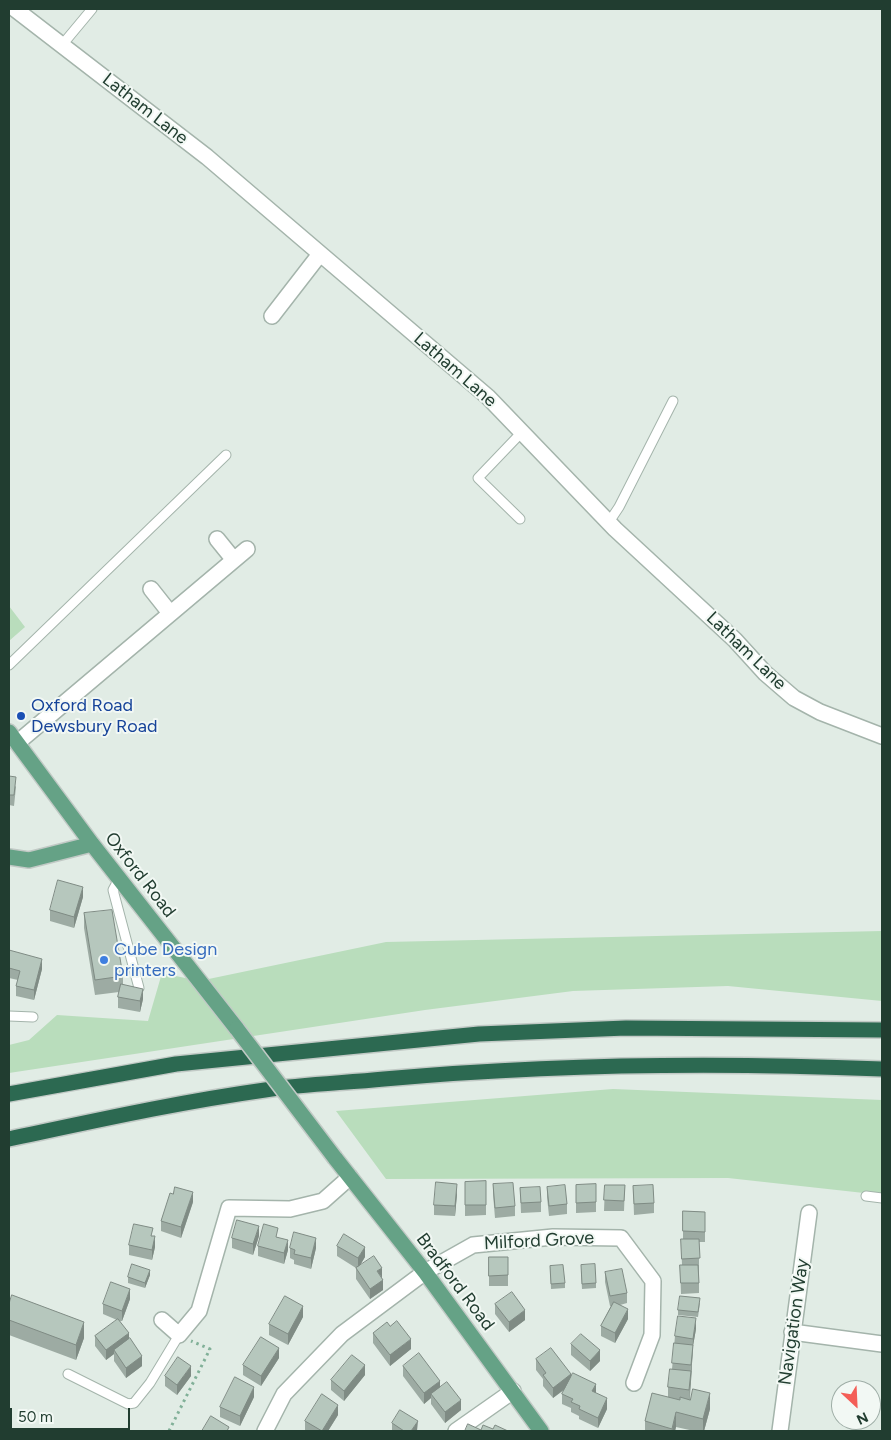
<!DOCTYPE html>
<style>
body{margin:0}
#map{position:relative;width:891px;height:1440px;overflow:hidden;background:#e1ece5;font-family:Figtree,sans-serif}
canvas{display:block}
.frame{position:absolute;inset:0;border:10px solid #213d30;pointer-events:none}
.north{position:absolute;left:831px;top:1380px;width:50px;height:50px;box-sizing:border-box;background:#f2f8f4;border:1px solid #9eada6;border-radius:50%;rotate:155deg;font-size:14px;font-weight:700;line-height:20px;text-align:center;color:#213d30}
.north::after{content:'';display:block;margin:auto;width:18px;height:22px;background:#f45e57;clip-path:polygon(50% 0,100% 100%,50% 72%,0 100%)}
.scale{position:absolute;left:10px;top:1408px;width:120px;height:22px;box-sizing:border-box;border:2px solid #213d30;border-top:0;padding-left:6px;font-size:15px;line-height:18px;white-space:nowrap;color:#213d30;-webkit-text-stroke:4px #f2f8f4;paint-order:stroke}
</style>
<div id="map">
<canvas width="891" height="1440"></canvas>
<div class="frame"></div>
<div class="north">N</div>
<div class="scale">50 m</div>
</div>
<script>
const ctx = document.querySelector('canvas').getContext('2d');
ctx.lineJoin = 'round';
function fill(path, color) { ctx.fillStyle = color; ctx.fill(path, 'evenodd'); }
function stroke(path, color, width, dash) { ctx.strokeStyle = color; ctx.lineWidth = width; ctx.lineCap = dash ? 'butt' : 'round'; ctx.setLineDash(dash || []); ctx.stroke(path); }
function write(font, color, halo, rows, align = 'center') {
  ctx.font = font + ' Figtree,sans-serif'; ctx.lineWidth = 4; ctx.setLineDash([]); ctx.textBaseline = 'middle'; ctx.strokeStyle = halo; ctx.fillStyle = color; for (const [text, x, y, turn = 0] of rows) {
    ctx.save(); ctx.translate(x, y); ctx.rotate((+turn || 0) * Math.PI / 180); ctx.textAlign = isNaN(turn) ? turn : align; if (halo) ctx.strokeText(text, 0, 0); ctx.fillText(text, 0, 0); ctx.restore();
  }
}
const green = new Path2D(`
 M9 606 25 627 9 641Z
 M882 931V1001L728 986 573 991 425 1010 9 1073V1045L29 1040 57 1015 148 1021 162 973 199 981 386 942Z
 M613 1089 882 1100V1195L728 1178 386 1179 336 1111Z`);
const path = new Path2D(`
 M169 1431 210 1349 191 1341`);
const service = new Path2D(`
 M62 45 92 9
 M520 519 478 478 522 432
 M609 522 619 507 673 401
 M9 665 226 455
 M119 879 113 890 139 988
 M9 1016 33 1017
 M866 1196 882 1198
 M68 1374 128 1404 134 1403 150 1383 179 1335`);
const minor = new Path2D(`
 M15 9 207 157 488 397 615 529 735 640 765 673 794 698 820 712 882 736
 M272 316 320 254
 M217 539 234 560
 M151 589 170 613
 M17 743 247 549
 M162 1320 179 1335 199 1311 229 1208 290 1209 323 1201 350 1177
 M792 1332 882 1344
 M265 1431 284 1394 342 1334 425 1272 473 1245 553 1237 621 1238 653 1281 652 1335 634 1383
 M456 1431 513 1391
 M780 1431 809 1213`);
const primary = new Path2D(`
 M9 732 92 844 237 1029
 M9 857 29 860 92 844
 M335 1158 425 1272 541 1431`);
const motorway = new Path2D(`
 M9 1094 176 1064 479 1034 626 1028 882 1030
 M9 1139C94 1121 179 1102 265 1090 304 1084 344 1083 384 1079 550 1064 715 1062 882 1069`);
const primaryBridge = new Path2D(`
 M237 1029 335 1158`);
const wall = new Path2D(`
 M9 776 16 787 14 806 9 805Z
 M83 897 74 928 50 921V910Z
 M84 913 123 976V985L143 999 140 1012 118 1008V997L119 992 95 995 84 928Z
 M9 950 42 969 34 1000 16 996V986L18 980 9 978Z
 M486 1181V1215L465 1216V1182Z
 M493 1184 515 1206V1216L495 1218 493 1194Z
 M596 1184V1212L576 1213V1185Z
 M605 1185H625L624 1211H604Z
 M633 1186 654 1203V1213L634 1215Z
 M547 1187 567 1204V1214L549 1216 547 1197Z
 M520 1188 541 1202V1212L521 1213Z
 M457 1194 455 1216 434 1215V1205Z
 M193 1202 181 1238 161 1231V1221Z
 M683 1211 705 1212V1242H699V1293L681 1294 680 1265H682L681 1239H683Z
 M153 1236 155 1247 152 1260 129 1255V1245Z
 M259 1236 253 1255 232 1248V1238Z
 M278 1237 288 1250 284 1264 258 1256V1246Z
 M337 1246 365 1257 359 1266 382 1278 383 1290 370 1299 356 1279V1268L337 1256Z
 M290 1248H316L311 1269 294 1264V1260L290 1258Z
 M489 1257H508V1286H489Z
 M550 1266 565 1283V1288L551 1289Z
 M581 1271 596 1283V1288L582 1289Z
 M605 1272 627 1293V1303L620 1305 628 1319 615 1343 601 1336V1326L611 1306H610L605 1282Z
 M150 1275 145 1288 128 1283V1277Z
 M130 1299 122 1321H120L142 1366 126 1378 114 1361V1354L106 1360 95 1346V1336L117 1320 103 1314V1304Z
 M700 1303 698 1317 678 1315V1310Z
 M9 1304 84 1338 76 1360 9 1335Z
 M495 1304 525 1320 509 1332 495 1314Z
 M303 1317 288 1345 269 1335V1324Z
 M696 1329 693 1346 691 1381 690 1399 710 1409 704 1431H694L676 1427 675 1431H645V1421L668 1397V1387L672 1369 675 1336Z
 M373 1333 411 1349 390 1366 373 1343Z
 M571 1344 600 1361 590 1371 571 1355Z
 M279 1358 261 1386 243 1375V1365Z
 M536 1359 571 1374 596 1393 607 1409 598 1428 579 1419V1416L571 1412V1408L562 1404V1394L564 1390 553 1398 543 1386V1379L536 1370Z
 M403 1366 440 1387 461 1410 445 1423 431 1404V1398L424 1404 403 1376Z
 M365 1375 344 1401 331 1390V1380Z
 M165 1376H191L177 1395 165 1386Z
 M254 1397 240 1426 220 1417V1407Z
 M338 1415 328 1431H305V1421Z
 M392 1423 418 1431H392Z`);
const shadedWall = new Path2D(`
 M83 887V897L74 928V917Z
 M42 959V969L34 1000V990Z
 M143 989V999L140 1012V1001Z
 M457 1184V1194L455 1216V1206Z
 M193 1192V1202L181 1238V1227Z
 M259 1226V1236L253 1255V1244Z
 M155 1236V1247L152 1260V1250Z
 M316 1238V1248L311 1269V1258Z
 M288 1240V1250L284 1264V1253Z
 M365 1247V1257L358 1269V1258Z
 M382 1268V1278L377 1271Z
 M150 1270V1275L145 1288V1283Z
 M383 1280V1290L370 1299V1289Z
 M130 1289V1299L122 1321V1311Z
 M303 1306V1317L288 1345V1334Z
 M628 1309V1319L615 1343V1333Z
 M525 1310V1320L509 1332V1322Z
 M696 1318V1329L693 1346 691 1381 689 1400 693 1339Z
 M84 1322V1338L76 1360V1345Z
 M129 1333V1343L114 1350V1354L106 1360V1350Z
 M411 1339V1349L390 1366V1355Z
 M279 1348V1358L261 1386V1376Z
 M600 1350V1361L590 1371V1361Z
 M142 1356V1366L126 1378V1368Z
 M365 1365V1375L344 1401V1391Z
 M191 1366V1376L177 1395V1385Z
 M571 1374V1384L553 1398V1388Z
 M440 1381V1391L431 1394V1398L424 1404V1393Z
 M596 1384V1394L592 1391Z
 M254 1387V1397L240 1426V1416Z
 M710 1393V1409L704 1431H703V1419Z
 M607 1398V1409L598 1428V1418Z
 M461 1400V1410L445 1423V1412Z
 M338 1405V1415L328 1431H322Z
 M676 1412V1427L675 1431H672Z
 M418 1421 417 1431H411Z`);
const building = new Path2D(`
 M9 776 16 777 14 795H9Z
 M58 880 83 887 74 917 50 910Z
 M112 910 123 976 95 980 84 913Z
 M9 950 42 959 34 990 16 986 20 971 9 968Z
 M121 984 143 989 140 1001 118 997Z
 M486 1181V1205H465V1182Z
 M436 1182 457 1184 455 1206 434 1205Z
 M513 1183 515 1206 495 1208 493 1184Z
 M596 1184V1202L576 1203V1185Z
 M565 1185 567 1204 549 1206 547 1187Z
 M605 1185H625L624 1201 604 1200Z
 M653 1185 654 1203 634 1204 633 1186Z
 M175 1187 193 1192 181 1227 161 1221 170 1193 173 1194Z
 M540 1187 541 1202 521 1203 520 1188Z
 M683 1211 705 1212V1232L683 1231Z
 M237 1220 259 1226 253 1244 232 1238Z
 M134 1224 153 1228 151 1236H155L152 1250 129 1245Z
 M264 1224 278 1228 276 1237 288 1240 284 1253 258 1246Z
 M294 1232 316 1238 311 1258 294 1254 295 1250 290 1248Z
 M344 1234 365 1247 358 1258 337 1246Z
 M681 1239H699L700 1258 682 1259Z
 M374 1256 382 1268 377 1271 383 1280 370 1289 356 1268Z
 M489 1257H508V1275L489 1276Z
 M132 1264 150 1270 145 1283 128 1277Z
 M595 1264 596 1283 582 1284 581 1265Z
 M563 1265 565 1283 551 1284 550 1266Z
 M680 1265H698L699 1283H681Z
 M622 1269 627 1293 610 1296 605 1272Z
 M111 1282 130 1289 122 1311 103 1304Z
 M512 1292 525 1310 509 1322 495 1304Z
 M12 1295 84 1322 76 1345 9 1320V1304Z
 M285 1296 303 1306 288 1334 269 1324Z
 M680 1296 700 1298 698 1312 678 1310Z
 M614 1302 628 1309 615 1333 601 1326Z
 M678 1316 696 1318 693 1339 675 1336Z
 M118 1319 129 1333 106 1350 95 1336Z
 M397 1321 411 1339 390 1355 373 1333 387 1322 390 1326Z
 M581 1334 600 1350 590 1361 571 1344Z
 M261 1337 279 1348 261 1376 243 1365Z
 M130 1338 142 1356 126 1368 114 1350Z
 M674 1343 693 1345 691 1365 672 1363Z
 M551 1348 571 1374 553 1388 543 1375 546 1373 536 1359Z
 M419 1353 440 1381 424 1393 403 1366Z
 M352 1355 365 1365 344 1391 331 1380Z
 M178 1357 191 1366 177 1385 165 1376Z
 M670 1369 691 1371 689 1390 668 1387Z
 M573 1373 596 1384 592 1391 607 1398 598 1418 579 1409 580 1406 571 1402 573 1399 562 1394Z
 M235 1377 254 1387 240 1416 220 1407Z
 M447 1382 461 1400 445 1412 431 1394Z
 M693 1389 710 1393 703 1419 676 1412 672 1429 645 1421 652 1393 680 1400V1397L690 1400Z
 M322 1394 338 1405 322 1431 305 1421Z
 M400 1410 418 1421 411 1431H404L392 1423Z
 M211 1416 229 1427 227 1431H202Z
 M468 1424 481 1430 483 1425 493 1429 495 1425 508 1431H465Z`);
const markers = [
 [21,716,5,"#1a4fb4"],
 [104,960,5,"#3f7fe0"]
];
const streetNames = [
 ["Latham Lane",145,109,38],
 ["Latham Lane",455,370,41],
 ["Latham Lane",746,651,44],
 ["Oxford Road",140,875,52],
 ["Milford Grove",539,1241,-3],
 ["Bradford Road",455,1282,53],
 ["Navigation Way",794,1322,-82]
];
const transitNames = [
 ["Oxford Road",31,706],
 ["Dewsbury Road",31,727]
];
const shopNames = [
 ["Cube Design",114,950],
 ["printers",114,971]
];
fill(green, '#b9ddbc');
stroke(service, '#a4b4ab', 11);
stroke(minor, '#a4b4ab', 18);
stroke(primary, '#c1c9c5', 18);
stroke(motorway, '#c1c9c5', 18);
stroke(path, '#81b098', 3, [2.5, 4]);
stroke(service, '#fff', 9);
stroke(minor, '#fff', 15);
stroke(primary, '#65a286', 15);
stroke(motorway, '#2c6951', 15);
stroke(primaryBridge, '#c1c9c5', 18, []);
stroke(primaryBridge, '#65a286', 15);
fill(wall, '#9daba3');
fill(shadedWall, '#7f8b84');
fill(building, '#b6c7bd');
stroke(building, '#7f8b84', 1);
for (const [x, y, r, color] of markers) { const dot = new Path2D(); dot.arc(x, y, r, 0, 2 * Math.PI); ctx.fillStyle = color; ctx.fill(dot); stroke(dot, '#f2f8f4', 2); }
write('18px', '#213d30', '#f2f8f4', streetNames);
write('18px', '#164399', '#f2f8f4', transitNames, 'left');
write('18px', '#366cbe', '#f2f8f4', shopNames, 'left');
</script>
